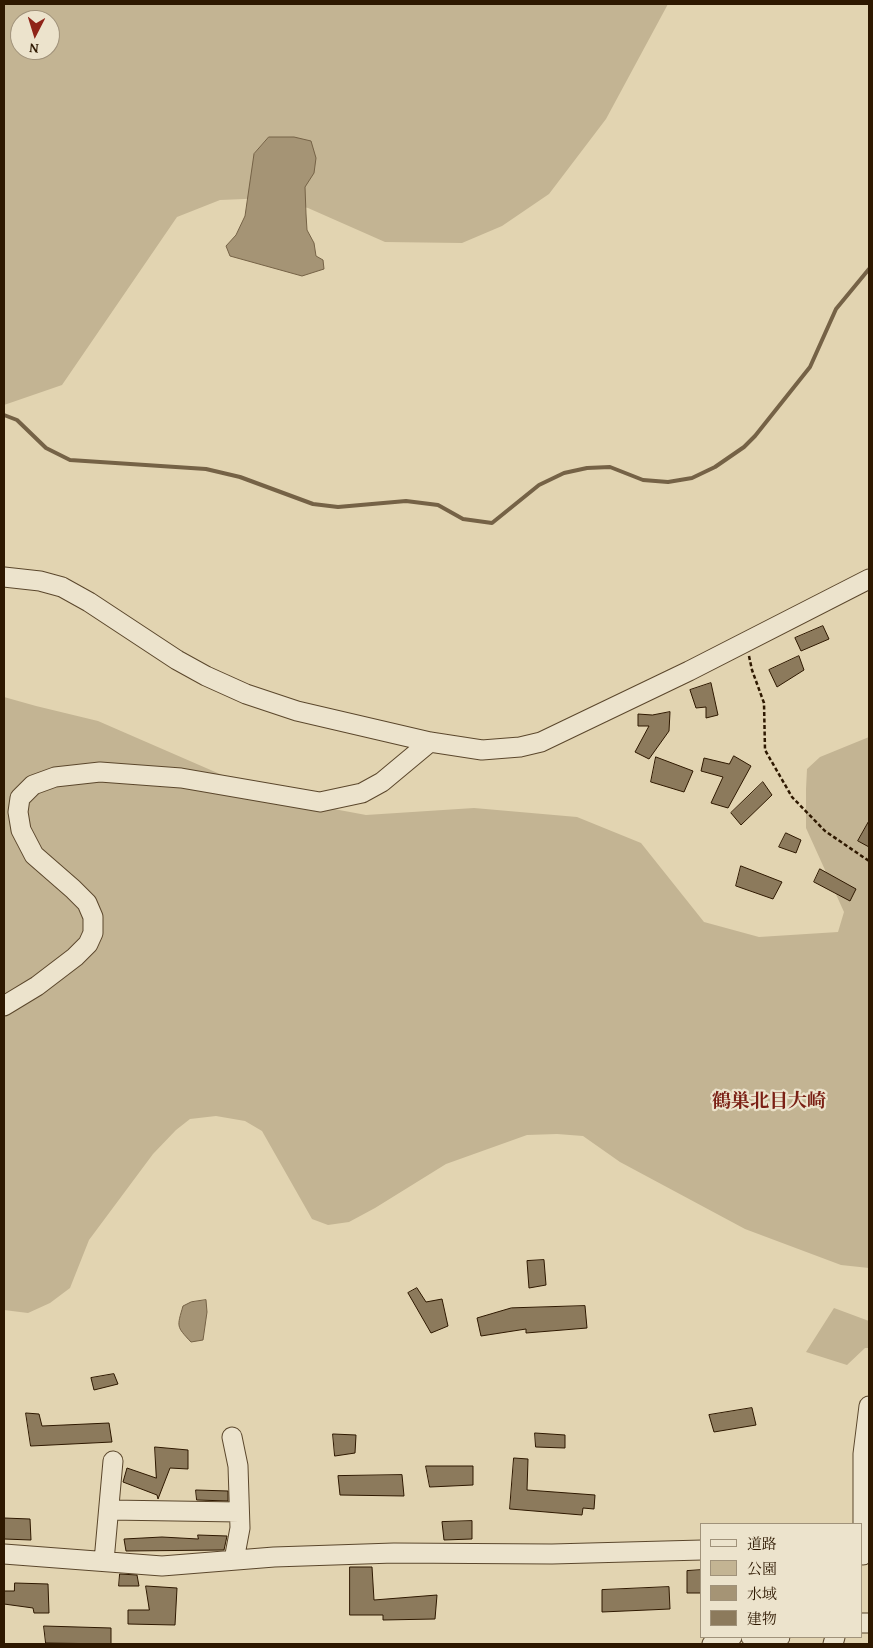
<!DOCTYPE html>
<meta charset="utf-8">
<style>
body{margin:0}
#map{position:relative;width:873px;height:1648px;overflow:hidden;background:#e2d4b1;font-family:"Gentium Book Plus","Noto Serif JP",serif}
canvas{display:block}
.frame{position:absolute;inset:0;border:5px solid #2e1800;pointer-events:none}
.legend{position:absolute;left:700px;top:1523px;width:162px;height:115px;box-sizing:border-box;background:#ece3cc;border:1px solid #a0927a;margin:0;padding:6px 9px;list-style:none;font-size:15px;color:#2e1800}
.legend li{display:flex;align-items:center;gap:10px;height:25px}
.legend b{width:25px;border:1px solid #a0927a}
.north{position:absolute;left:10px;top:10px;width:50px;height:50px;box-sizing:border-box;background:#ece3cc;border:1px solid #a0927a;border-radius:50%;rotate:185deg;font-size:14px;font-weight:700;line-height:20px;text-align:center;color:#2e1800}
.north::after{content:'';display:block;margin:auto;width:18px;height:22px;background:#8f2418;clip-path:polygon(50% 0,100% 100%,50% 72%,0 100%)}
</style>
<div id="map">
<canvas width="873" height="1648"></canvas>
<div class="frame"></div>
<ul class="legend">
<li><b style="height:6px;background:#ece3cc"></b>道路</li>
<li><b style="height:14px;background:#c3b493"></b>公園</li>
<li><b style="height:14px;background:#a59475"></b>水域</li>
<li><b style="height:14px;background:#8c7a5c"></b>建物</li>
</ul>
<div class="north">N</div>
</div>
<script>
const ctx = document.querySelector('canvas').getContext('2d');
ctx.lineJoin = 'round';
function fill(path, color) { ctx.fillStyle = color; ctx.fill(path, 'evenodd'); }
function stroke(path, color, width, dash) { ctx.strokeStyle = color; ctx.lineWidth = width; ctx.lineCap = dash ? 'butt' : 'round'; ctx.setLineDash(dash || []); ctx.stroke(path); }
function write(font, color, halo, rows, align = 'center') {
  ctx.font = font + ' "Gentium Book Plus","Noto Serif JP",serif'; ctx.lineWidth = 4.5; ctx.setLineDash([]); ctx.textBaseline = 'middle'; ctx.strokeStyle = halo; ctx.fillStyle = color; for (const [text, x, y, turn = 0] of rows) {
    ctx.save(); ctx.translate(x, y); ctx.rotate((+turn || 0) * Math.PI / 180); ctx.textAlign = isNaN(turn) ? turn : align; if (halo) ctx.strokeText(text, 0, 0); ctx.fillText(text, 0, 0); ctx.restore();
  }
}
const green = new Path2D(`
 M4 4H668L606 119 549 194 502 226 462 243 385 242 308 208 268 198 220 200 177 217 62 385 4 405ZM20 20H50V50H20Z
 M4 697 36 706 98 721 275 798 366 815 474 808 577 817 641 843 704 922 759 937 838 932 844 912 806 828V789L807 769 820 757 869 737V1268L841 1265 745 1229 620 1162 583 1136 557 1134 527 1135 446 1164 375 1208 349 1222 328 1225 312 1219 262 1131 245 1121 216 1116 190 1119 176 1130 153 1154 89 1240 70 1288 50 1303 28 1313 4 1310Z
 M834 1308 869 1321V1348H865L847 1365 806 1352Z`);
const water = new Path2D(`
 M269 137H294L311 141 316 158 314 173 305 187 306 214 307 230 314 243 316 256 323 260 324 269 302 276 230 256 226 246 236 235 245 216 254 154Z
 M206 1300 207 1312 203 1340 191 1342C176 1326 177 1327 183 1306L191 1302Z`);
const stream = new Path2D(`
 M4 415 17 420 46 448 70 460 206 469 240 477 313 504 338 507 406 501 438 505 463 519 492 523 539 485 564 473 587 468 610 467 643 480 668 482 692 478 715 467 744 447 755 436 810 367 836 309 869 269`);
const building = new Path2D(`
 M823 626 829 639 801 651 795 638Z
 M799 656 804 670 777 687 769 670Z
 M711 683 718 715 706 718V707L696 708 690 690Z
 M670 712 669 731 649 759 635 752 649 726H638V714L652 715Z
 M734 756 751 766 728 808 711 803 723 777 701 771 704 758 729 764Z
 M656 757 693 771 684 792 651 782Z
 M763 782 772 795 741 825 731 813Z
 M869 821V847L858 841Z
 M786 833 801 840 796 853 779 847Z
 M741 866 782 882 773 899 736 886Z
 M820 869 856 889 850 901 814 882Z
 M544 1260 546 1285 529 1288 527 1261Z
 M417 1288 426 1302 442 1299 448 1326 431 1333 408 1293Z
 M585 1306 587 1328 526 1333V1329L481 1336 477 1318 511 1308Z
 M114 1374 118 1384 94 1390 91 1378Z
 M752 1408 756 1425 714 1432 709 1415Z
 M26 1413 39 1414 42 1426 109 1423 112 1442 31 1446Z
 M535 1433 565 1435V1448L536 1447Z
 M333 1434 356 1435 355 1453 335 1456Z
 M155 1447 188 1450V1469L170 1468 158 1499 157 1495 123 1482 127 1468 156 1478Z
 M514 1458 528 1459 527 1490 595 1495 594 1509 583 1508 582 1515 510 1509Z
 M426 1466H473V1485L430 1487Z
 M402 1475 404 1496 340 1495 338 1476Z
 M196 1490 228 1491V1501L197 1500Z
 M4 1518 30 1519 31 1540 4 1539Z
 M472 1521V1539L444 1540 442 1522Z
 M198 1535 227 1536 224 1550 126 1551 124 1539 162 1537 198 1539Z
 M350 1567H372L374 1600 437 1595 435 1619 383 1620V1615H350Z
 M702 1570V1593H687V1571Z
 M120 1574 137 1575 139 1586H119Z
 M15 1583 48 1584 49 1613H34L33 1608 4 1604V1591H14Z
 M146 1586 177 1588 175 1625 128 1624V1610H149Z
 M669 1587 670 1609 602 1612V1590Z
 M44 1626 111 1628V1644L46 1643Z`);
const path = new Path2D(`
 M749 656 752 670 764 703 765 750 792 797 825 831 869 861`);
const minor = new Path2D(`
 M4 577 40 581 62 587 89 602 177 660 206 676 246 694 297 711 430 742 482 750 520 747 541 742 689 671 869 579
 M4 1006 37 986 75 957 88 944 93 933V917L87 903 73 889 34 855 21 830 18 812 20 798 33 785 55 777 100 772 181 778 320 802 362 793 382 782 430 742
 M232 1437 238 1466 240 1528 234 1560
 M110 1510 239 1512
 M4 1554 162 1566 274 1557 394 1553 552 1554 702 1550
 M863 1555V1454L869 1406
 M104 1561 113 1461
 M862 1623H869
 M751 1637H780
 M712 1644 732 1637
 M833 1644 835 1637`);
const quarterNames = [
 ["鶴巣北目大崎",769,1102]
];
fill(green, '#c3b493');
fill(water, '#a59475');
stroke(water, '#756246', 1);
stroke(stream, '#756246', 4);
fill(building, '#8c7a5c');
stroke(building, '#2e1800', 1);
stroke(minor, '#5b472c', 21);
stroke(path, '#2e1800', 2.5, [4, 2.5]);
stroke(minor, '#ece3cc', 19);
write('bold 19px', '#7a1f14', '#ece3cc', quarterNames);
</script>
